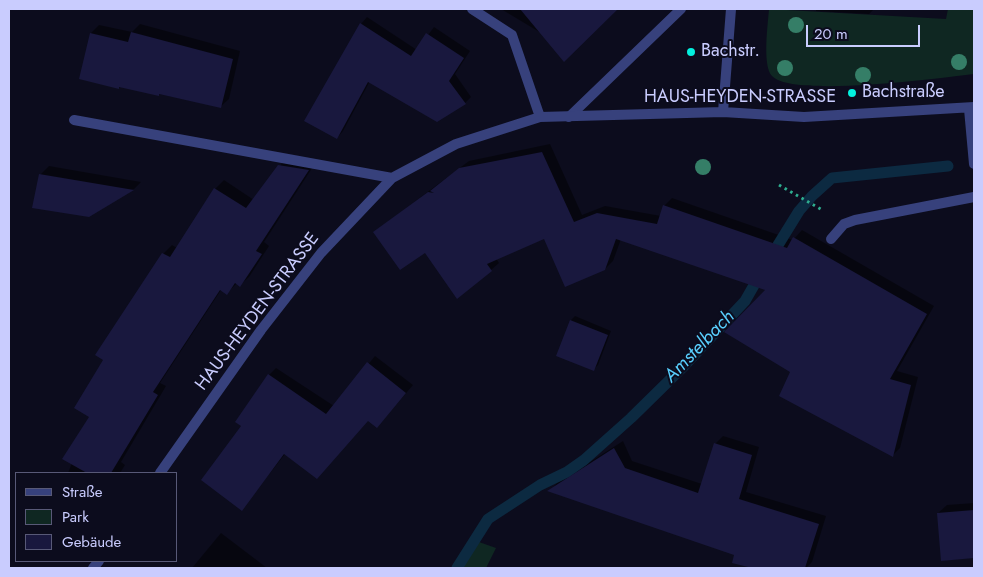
<!DOCTYPE html>
<meta charset="utf-8">
<style>
body{margin:0}
#map{position:relative;width:983px;height:577px;overflow:hidden;background:#0c0c1d;font-family:Jost,sans-serif}
canvas{display:block}
.frame{position:absolute;inset:0;border:10px solid #c9ccfe;pointer-events:none}
.legend{position:absolute;left:15px;top:472px;width:162px;height:90px;box-sizing:border-box;background:#0c0c1d;border:1px solid #585977;margin:0;padding:6px 9px;list-style:none;font-size:15px;color:#c9ccfe}
.legend li{display:flex;align-items:center;gap:10px;height:25px}
.legend b{width:25px;border:1px solid #585977}
.scale{position:absolute;left:806px;top:25px;width:114px;height:22px;box-sizing:border-box;border:2px solid #c9ccfe;border-top:0;padding-left:6px;font-size:15px;line-height:18px;white-space:nowrap;color:#c9ccfe;-webkit-text-stroke:4px #0c0c1d;paint-order:stroke}
</style>
<div id="map">
<canvas width="983" height="577"></canvas>
<div class="frame"></div>
<ul class="legend">
<li><b style="height:6px;background:#37417c"></b>Straße</li>
<li><b style="height:14px;background:#0f2722"></b>Park</li>
<li><b style="height:14px;background:#19183e"></b>Gebäude</li>
</ul>
<div class="scale">20 m</div>
</div>
<script>
const ctx = document.querySelector('canvas').getContext('2d');
ctx.lineJoin = 'round';
function fill(path, color) { ctx.fillStyle = color; ctx.fill(path, 'evenodd'); }
function stroke(path, color, width, dash) { ctx.strokeStyle = color; ctx.lineWidth = width; ctx.lineCap = dash ? 'butt' : 'round'; ctx.setLineDash(dash || []); ctx.stroke(path); }
function write(font, color, halo, rows, align = 'center') {
  ctx.font = font + ' Jost,sans-serif'; ctx.lineWidth = 4; ctx.setLineDash([]); ctx.textBaseline = 'middle'; ctx.strokeStyle = halo; ctx.fillStyle = color; for (const [text, x, y, turn = 0] of rows) {
    ctx.save(); ctx.translate(x, y); ctx.rotate((+turn || 0) * Math.PI / 180); ctx.textAlign = isNaN(turn) ? turn : align; if (halo) ctx.strokeText(text, 0, 0); ctx.fillText(text, 0, 0); ctx.restore();
  }
}
const green = new Path2D(`
 M769 9 946 19 948 9H974V74C941 78 792 98 772 76 762 66 768 23 769 9Z
 M479 542 496 548 486 568H462Z`);
const shadow = new Path2D(`
 M501 9H616L564 60 541 33Z
 M816 9H874L869 14 816 11Z
 M367 17 417 50 434 27 470 51 455 74 471 97 465 103 370 81 343 131 337 138 306 120 361 24Z
 M140 24 240 51 229 99 220 107 121 86 119 88 91 33 99 25 132 32Z
 M550 144 582 215 605 206 661 216 664 206 672 198 793 240 802 230 934 306 897 371 918 377 900 448 892 456 791 372 767 290 621 239 613 261 605 269 545 238 496 258 499 263 491 270 425 251 374 232 469 161Z
 M287 157 316 162 264 242 269 246 249 277 240 285 237 283 227 293 221 290 160 383 166 386 121 462 125 465 120 473H68L90 416 105 359 163 254 172 245 177 248 215 189 224 180 254 200Z
 M49 166 141 182 134 189 88 216 40 175Z
 M575 316 611 331 598 365 594 369 571 320Z
 M375 356 413 385 384 419H368L285 454 242 509 243 426 269 375 276 368 334 406Z
 M723 436 759 447 746 492 826 516 812 562 806 568H756L734 562 736 554 550 491 557 483 623 441 632 461 702 484 715 444Z
 M974 503V557L942 559 938 513 947 505Z
 M221 533 267 568H192Z`);
const stream = new Path2D(`
 M770 258 799 211 812 196 832 178 948 166
 M457 568 488 519 540 485 567 472 584 460 631 418 684 366 745 301 761 273`);
const building = new Path2D(`
 M520 9H618L564 62Z
 M360 23 411 56 426 33 464 58 449 81 466 104 437 122 368 82 337 139 304 121Z
 M131 32 233 59 221 108 159 94V96L119 87V89L79 79 90 33 128 42Z
 M542 152 574 222 597 213 657 224 663 205 787 248 793 237 927 314 890 379 911 385 893 457 779 396 790 372 724 332 765 290 616 239 605 270 565 287 544 239 487 264 492 271 457 299 425 253 400 270 373 232 428 192 434 193 430 191 459 168Z
 M278 165 309 170 256 251 262 254 240 287 235 283 227 295 220 290 153 392 158 395 111 473H87L62 459 89 417 74 408 103 360 95 355 162 253 170 257 214 188 246 208Z
 M39 174 134 190 89 217 32 208Z
 M570 320 608 335 594 371 556 356Z
 M367 362 406 393 377 428 368 421 317 479 284 454 242 511 201 480 241 426 235 422 268 374 326 414Z
 M714 443 752 455 739 499 819 524 805 568H752L732 563 734 555 547 491 614 448 625 468 698 493Z
 M974 510V558L941 561 937 513Z`);
const path = new Path2D(`
 M779 185 824 211`);
const service = new Path2D(`
 M569 117 681 9`);
const minor = new Path2D(`
 M472 9 512 35 540 117
 M969 109 974 164
 M723 112 731 9
 M74 120 392 178
 M831 239 844 224 855 220 974 197
 M160 473 261 330 321 253 392 178 456 144 540 117 723 112 804 117 974 107
 M93 568 99 561`);
const trees = [
 [796,25],
 [959,62],
 [785,68],
 [863,75],
 [703,167]
];
const markers = [
 [691,52,5,"#03f0de"],
 [852,93,5,"#03f0de"]
];
const poiNames = [
 ["Bachstr.",701,52],
 ["Bachstraße",862,93]
];
const streetNames = [
 ["HAUS-HEYDEN-STRASSE",740,98],
 ["HAUS-HEYDEN-STRASSE",258,312,-53]
];
const waterNames = [
 ["Amstelbach",700,347,-46]
];
fill(green, '#0f2722');
fill(shadow, '#0007');
stroke(stream, '#0c2a41', 11);
fill(building, '#19183e');
stroke(path, '#2ead8f', 3, [2.5, 4]);
stroke(service, '#37417c', 10);
stroke(minor, '#37417c', 10);
ctx.fillStyle = '#357e67';
for (const [x, y] of trees) { ctx.beginPath(); ctx.arc(x, y, 8, 0, 2 * Math.PI); ctx.fill(); }
for (const [x, y, r, color] of markers) { const dot = new Path2D(); dot.arc(x, y, r, 0, 2 * Math.PI); ctx.fillStyle = color; ctx.fill(dot); stroke(dot, '#0c0c1d', 2); }
write('18px', '#c9ccfe', '#0c0c1d', poiNames, 'left');
write('18px', '#c9ccfe', '#0c0c1d', streetNames);
write('italic 19px', '#58cefd', '#0c0c1d', waterNames);
</script>
